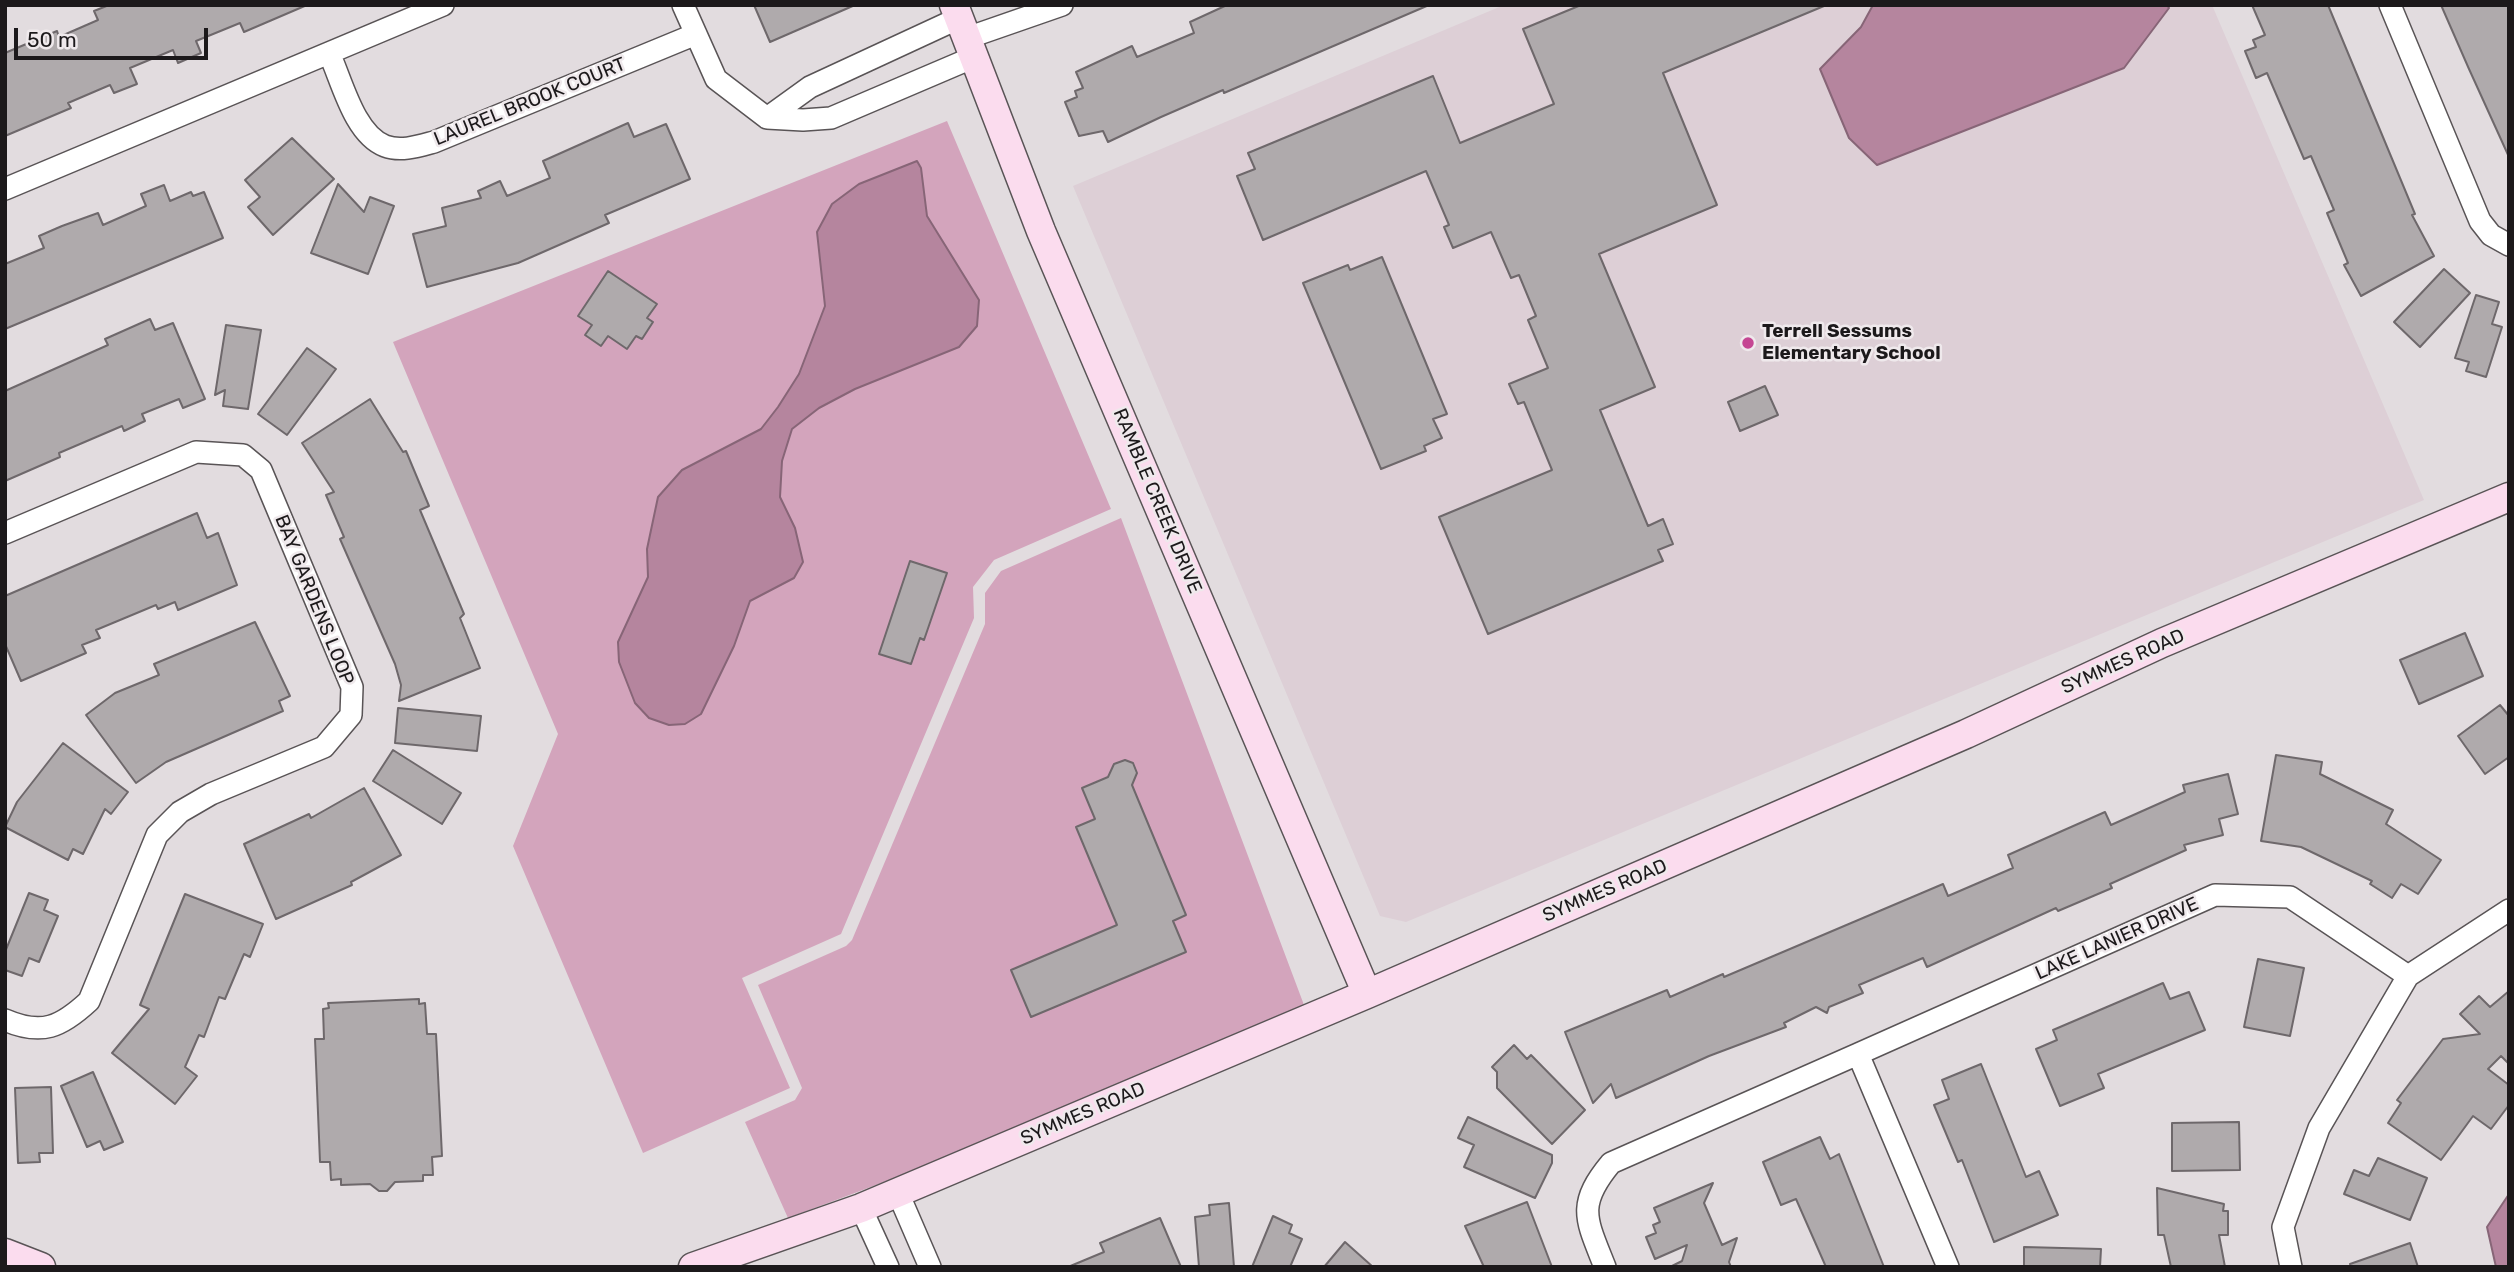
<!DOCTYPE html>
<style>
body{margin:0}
#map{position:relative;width:2514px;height:1272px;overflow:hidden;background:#e2dcdf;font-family:Rubik,sans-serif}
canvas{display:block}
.frame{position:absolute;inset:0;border:7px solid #1c191b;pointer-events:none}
.scale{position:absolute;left:14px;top:28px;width:194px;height:32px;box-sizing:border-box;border:4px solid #1c191b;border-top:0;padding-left:9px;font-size:21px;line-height:24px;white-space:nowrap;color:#1c191b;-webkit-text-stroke:5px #efe9ec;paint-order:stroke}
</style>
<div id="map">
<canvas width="2514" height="1272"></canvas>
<div class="frame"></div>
<div class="scale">50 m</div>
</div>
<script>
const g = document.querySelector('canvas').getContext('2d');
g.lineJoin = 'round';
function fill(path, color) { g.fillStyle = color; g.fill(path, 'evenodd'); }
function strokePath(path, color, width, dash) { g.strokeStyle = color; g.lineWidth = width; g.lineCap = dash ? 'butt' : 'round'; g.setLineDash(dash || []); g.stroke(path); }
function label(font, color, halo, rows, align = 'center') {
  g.font = font + ' Rubik,sans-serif'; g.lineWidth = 5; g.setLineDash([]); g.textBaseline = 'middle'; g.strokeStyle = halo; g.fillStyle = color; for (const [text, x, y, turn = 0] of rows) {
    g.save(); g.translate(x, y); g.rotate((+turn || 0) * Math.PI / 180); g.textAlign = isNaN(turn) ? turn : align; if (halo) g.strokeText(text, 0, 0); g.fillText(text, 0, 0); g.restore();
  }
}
fill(new Path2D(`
 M1504 5H2212L2424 500 1406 922 1380 916 1073 186Z`), '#ddcfd6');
fill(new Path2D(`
 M947 121 1111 509 994 560 973 587 974 618 841 934 742 978 790 1088 643 1153 513 846 558 734 393 342Z
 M1121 518 1304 1005 892 1179 788 1218 745 1122 795 1100 802 1088 758 985 846 946 852 940 985 624V593L1001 571Z`), '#d3a4bc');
const water = new Path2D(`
 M1873 5H2167L2169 8 2124 68 1877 165 1849 138 1820 69 1861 27Z
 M917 161 921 168 927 216 979 300 977 326 959 347 855 389 819 408 792 429 782 461 780 497 795 528 803 562 794 578 750 601 734 646 701 714 685 724 669 725 649 718 635 703 619 662 618 642 648 577 647 549 658 497 682 470 761 429 778 407 799 374 825 306 817 232 832 204 859 184Z
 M2509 1194V1267H2496L2487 1227Z`);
fill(water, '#b5859e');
strokePath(water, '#876577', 2);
const building = new Path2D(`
 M109 5H307L244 32 240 23 196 41 201 53 178 63 173 50 130 68 137 84 114 93 110 85 68 103 71 108 5 136V53L57 31 59 37 98 20 94 11Z
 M754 5H855L770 42Z
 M1227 5H1429L1224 93 1223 90 1161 117 1108 142 1103 131 1079 136 1065 102 1077 97 1075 91 1083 88 1076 72 1132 46 1137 57 1194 33 1190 22Z
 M1581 5 1824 6 1663 73 1717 205 1599 254 1655 387 1600 410 1648 526 1663 519 1673 544 1658 550 1663 561 1488 634 1439 517 1552 470 1524 402 1518 404 1509 384 1548 368 1528 320 1536 316 1519 275 1511 278 1491 232 1453 248 1444 227 1449 225 1426 171 1263 240 1237 176 1255 169 1248 153 1433 76 1460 143 1554 104 1523 29Z
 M2252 5H2328L2415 214 2412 215 2434 256 2361 296 2344 265 2348 263 2327 213 2334 210 2311 156 2304 159 2267 73 2256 78 2245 51 2256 47 2253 40 2265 35Z
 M2441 5H2509V157L2469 69Z
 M628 123 634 137 666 124 690 179 605 215 609 223 518 263 427 287 413 234 446 226 442 208 481 198 478 191 500 181 507 196 550 178 543 161Z
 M292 138 334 179 273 235 248 207 260 197 245 180Z
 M338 184 364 212 370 197 394 206 368 274 311 253Z
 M164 185 170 201 191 192 193 196 204 192 223 238 5 329V264L44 248 39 236 62 226 98 213 103 225 146 206 141 194Z
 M1382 257 1447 414 1433 419 1442 438 1424 446 1426 451 1381 469 1303 283 1348 265 1350 270Z
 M2444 269 2470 293 2420 347 2394 322Z
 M608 271 657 304 647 318 653 322 642 339 636 336 627 349 608 336 601 346 585 335 592 325 578 316Z
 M2476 295 2499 302 2492 324 2502 327 2486 377 2466 371 2469 362 2455 358Z
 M150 319 155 330 173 323 205 399 183 408 179 399 142 414 145 421 124 431 122 426 59 453 60 457 5 481V391L108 345 105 339Z
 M226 325 261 330 248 409 223 406 225 390 215 395Z
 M307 348 336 369 287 435 258 414Z
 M1765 386 1778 415 1740 431 1728 402Z
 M370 399 403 452 406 451 429 506 420 510 464 614 460 618 480 668 399 701 401 685 395 664 340 539 344 537 326 495 334 492 302 443Z
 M197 513 207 538 218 533 237 585 178 610 175 602 158 609 156 605 96 630 100 638 82 645 86 653 21 681 5 644V596Z
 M910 561 947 573 924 640 920 638 911 664 879 654Z
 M255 622 290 696 279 701 283 711 166 762 136 783 86 715 115 693 159 675 154 664Z
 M2465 633 2483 676 2419 704 2400 660Z
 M2500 705 2509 716V757L2485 774 2458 736Z
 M398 708 481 716 477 751 395 743Z
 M63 743 128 792 111 814 105 809 83 854 73 849 68 860 5 827 17 802Z
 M393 750 461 793 442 824 373 781Z
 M2276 755 2322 762 2320 774 2393 810 2386 824 2441 860 2418 894 2401 884 2392 898 2370 884 2372 881 2301 847 2261 841Z
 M1125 760 1133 763 1137 773 1132 785 1186 915 1173 921 1186 952 1031 1017 1011 970 1117 925 1076 827 1095 819 1082 788 1108 777 1114 764Z
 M2228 774 2238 814 2219 819 2223 835 2184 845 2186 850 2110 884 2112 888 2058 911 2056 908 1927 967 1923 958 1859 985 1863 993 1829 1007 1827 1013 1816 1007 1784 1023 1786 1027 1709 1056 1616 1098 1611 1084 1593 1103 1565 1032 1667 990 1670 997 1723 974 1724 977 1943 884 1948 896 2013 868 2008 855 2062 831 2105 812 2111 825 2185 792 2183 785Z
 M364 788 401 855 351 882 352 885 276 919 244 844 309 814 311 818Z
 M29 893 48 900 44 910 58 916 39 962 29 958 22 976 5 970V952Z
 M185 894 263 924 250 957 244 954 225 999 219 997 204 1037 199 1035 185 1067 197 1076 175 1104 112 1053 149 1009 140 1005Z
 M2258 959 2304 968 2290 1036 2244 1027Z
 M2163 983 2170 999 2189 992 2205 1030 2098 1074 2104 1088 2060 1106 2036 1049 2057 1040 2053 1030Z
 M2509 991V1064L2501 1056 2488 1069 2509 1085V1105L2491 1129 2473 1116 2441 1160 2388 1123 2401 1103 2397 1100 2443 1039 2480 1034 2460 1014 2479 996 2490 1007Z
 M419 999V1004L425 1003 427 1034H436L442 1156 432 1157 433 1175H423V1181L395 1182 387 1191H379L370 1184 341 1185V1179L331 1180 330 1162H320L315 1039H324L323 1009 329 1008 328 1003Z
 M1514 1045 1527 1059 1531 1055 1585 1110 1552 1144 1497 1088V1072L1492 1067Z
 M1981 1064 2026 1177 2039 1171 2058 1215 1994 1242 1962 1160 1958 1162 1934 1105 1949 1099 1942 1080Z
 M93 1072 123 1142 104 1150 100 1141 87 1147 61 1086Z
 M51 1087 53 1153H39L40 1162 18 1163 15 1088Z
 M1468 1117 1552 1155V1163L1535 1198 1464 1167 1474 1145 1458 1138Z
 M2239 1122 2240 1170 2172 1171V1123Z
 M1820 1137 1830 1159 1839 1154 1884 1267H1826L1796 1199 1781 1205 1763 1162Z
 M2378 1158 2427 1178 2410 1220 2344 1194 2354 1170 2369 1176Z
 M1713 1183 1704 1203 1722 1245 1737 1238 1729 1262 1731 1267H1670L1682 1261 1687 1245 1655 1259 1646 1237 1656 1233 1653 1225 1660 1222 1654 1208Z
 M2157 1188 2224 1204 2223 1211H2228V1235H2219L2225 1267H2171L2164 1235H2158Z
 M1527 1202 1552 1267H1484L1465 1226Z
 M1229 1203 1234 1267H1199L1195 1217 1210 1215 1209 1205Z
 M1273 1216 1292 1225 1289 1233 1302 1239 1290 1267H1252Z
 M1160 1218 1181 1267H1068L1104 1252 1100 1243Z
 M1345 1242 1373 1267H1324Z
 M2410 1243 2418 1267H2351L2350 1264Z
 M2024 1247 2101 1249 2100 1267H2024Z`);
fill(building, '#afaaac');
strokePath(building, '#6e686b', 2);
const street = new Path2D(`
 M683 5 716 79 767 118 803 120 831 118 974 57
 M2390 5 2480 221 2491 235 2509 245
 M967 38 1062 5
 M329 53C342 81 354 134 385 146 401 152 419 146 434 142L696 34
 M767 118 810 87 959 18
 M5 189 443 5
 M5 533 196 452 243 455 261 470 352 687 351 715 324 747 211 794 180 812 157 835 89 1001C61 1027 42 1036 5 1020
 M1858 1054 2215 895 2290 897 2408 976
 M898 1193 930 1267
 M861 1208 888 1267
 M1605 1267C1586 1219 1576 1205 1611 1163L1858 1054 1948 1267
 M2291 1267 2283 1227 2319 1128 2408 976 2509 910`);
const secondary = new Path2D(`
 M954 5 1041 231 1367 994
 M5 1253 41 1267
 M693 1267 861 1208 1367 994 1966 734 2162 643 2509 497`);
strokePath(street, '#595456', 24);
strokePath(secondary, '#595456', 31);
strokePath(street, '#fff', 21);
strokePath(secondary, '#fbdcee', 28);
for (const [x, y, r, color] of [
 [1748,343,7,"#c54693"]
]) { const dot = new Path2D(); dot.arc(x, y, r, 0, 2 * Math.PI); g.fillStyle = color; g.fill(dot); strokePath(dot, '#efe9ec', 2.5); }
label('19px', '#1c191b', '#efe9ec', [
 ["LAUREL BROOK COURT",530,102,-22],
 ["RAMBLE CREEK DRIVE",1157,501,67],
 ["BAY GARDENS LOOP",314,600,68],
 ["SYMMES ROAD",2123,662,-24],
 ["SYMMES ROAD",1605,891,-23],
 ["LAKE LANIER DRIVE",2117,939,-24],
 ["SYMMES ROAD",1083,1114,-23]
]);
label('bold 19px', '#1c191b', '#efe9ec', [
 ["Terrell Sessums",1762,332],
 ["Elementary School",1762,354]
], 'left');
</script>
